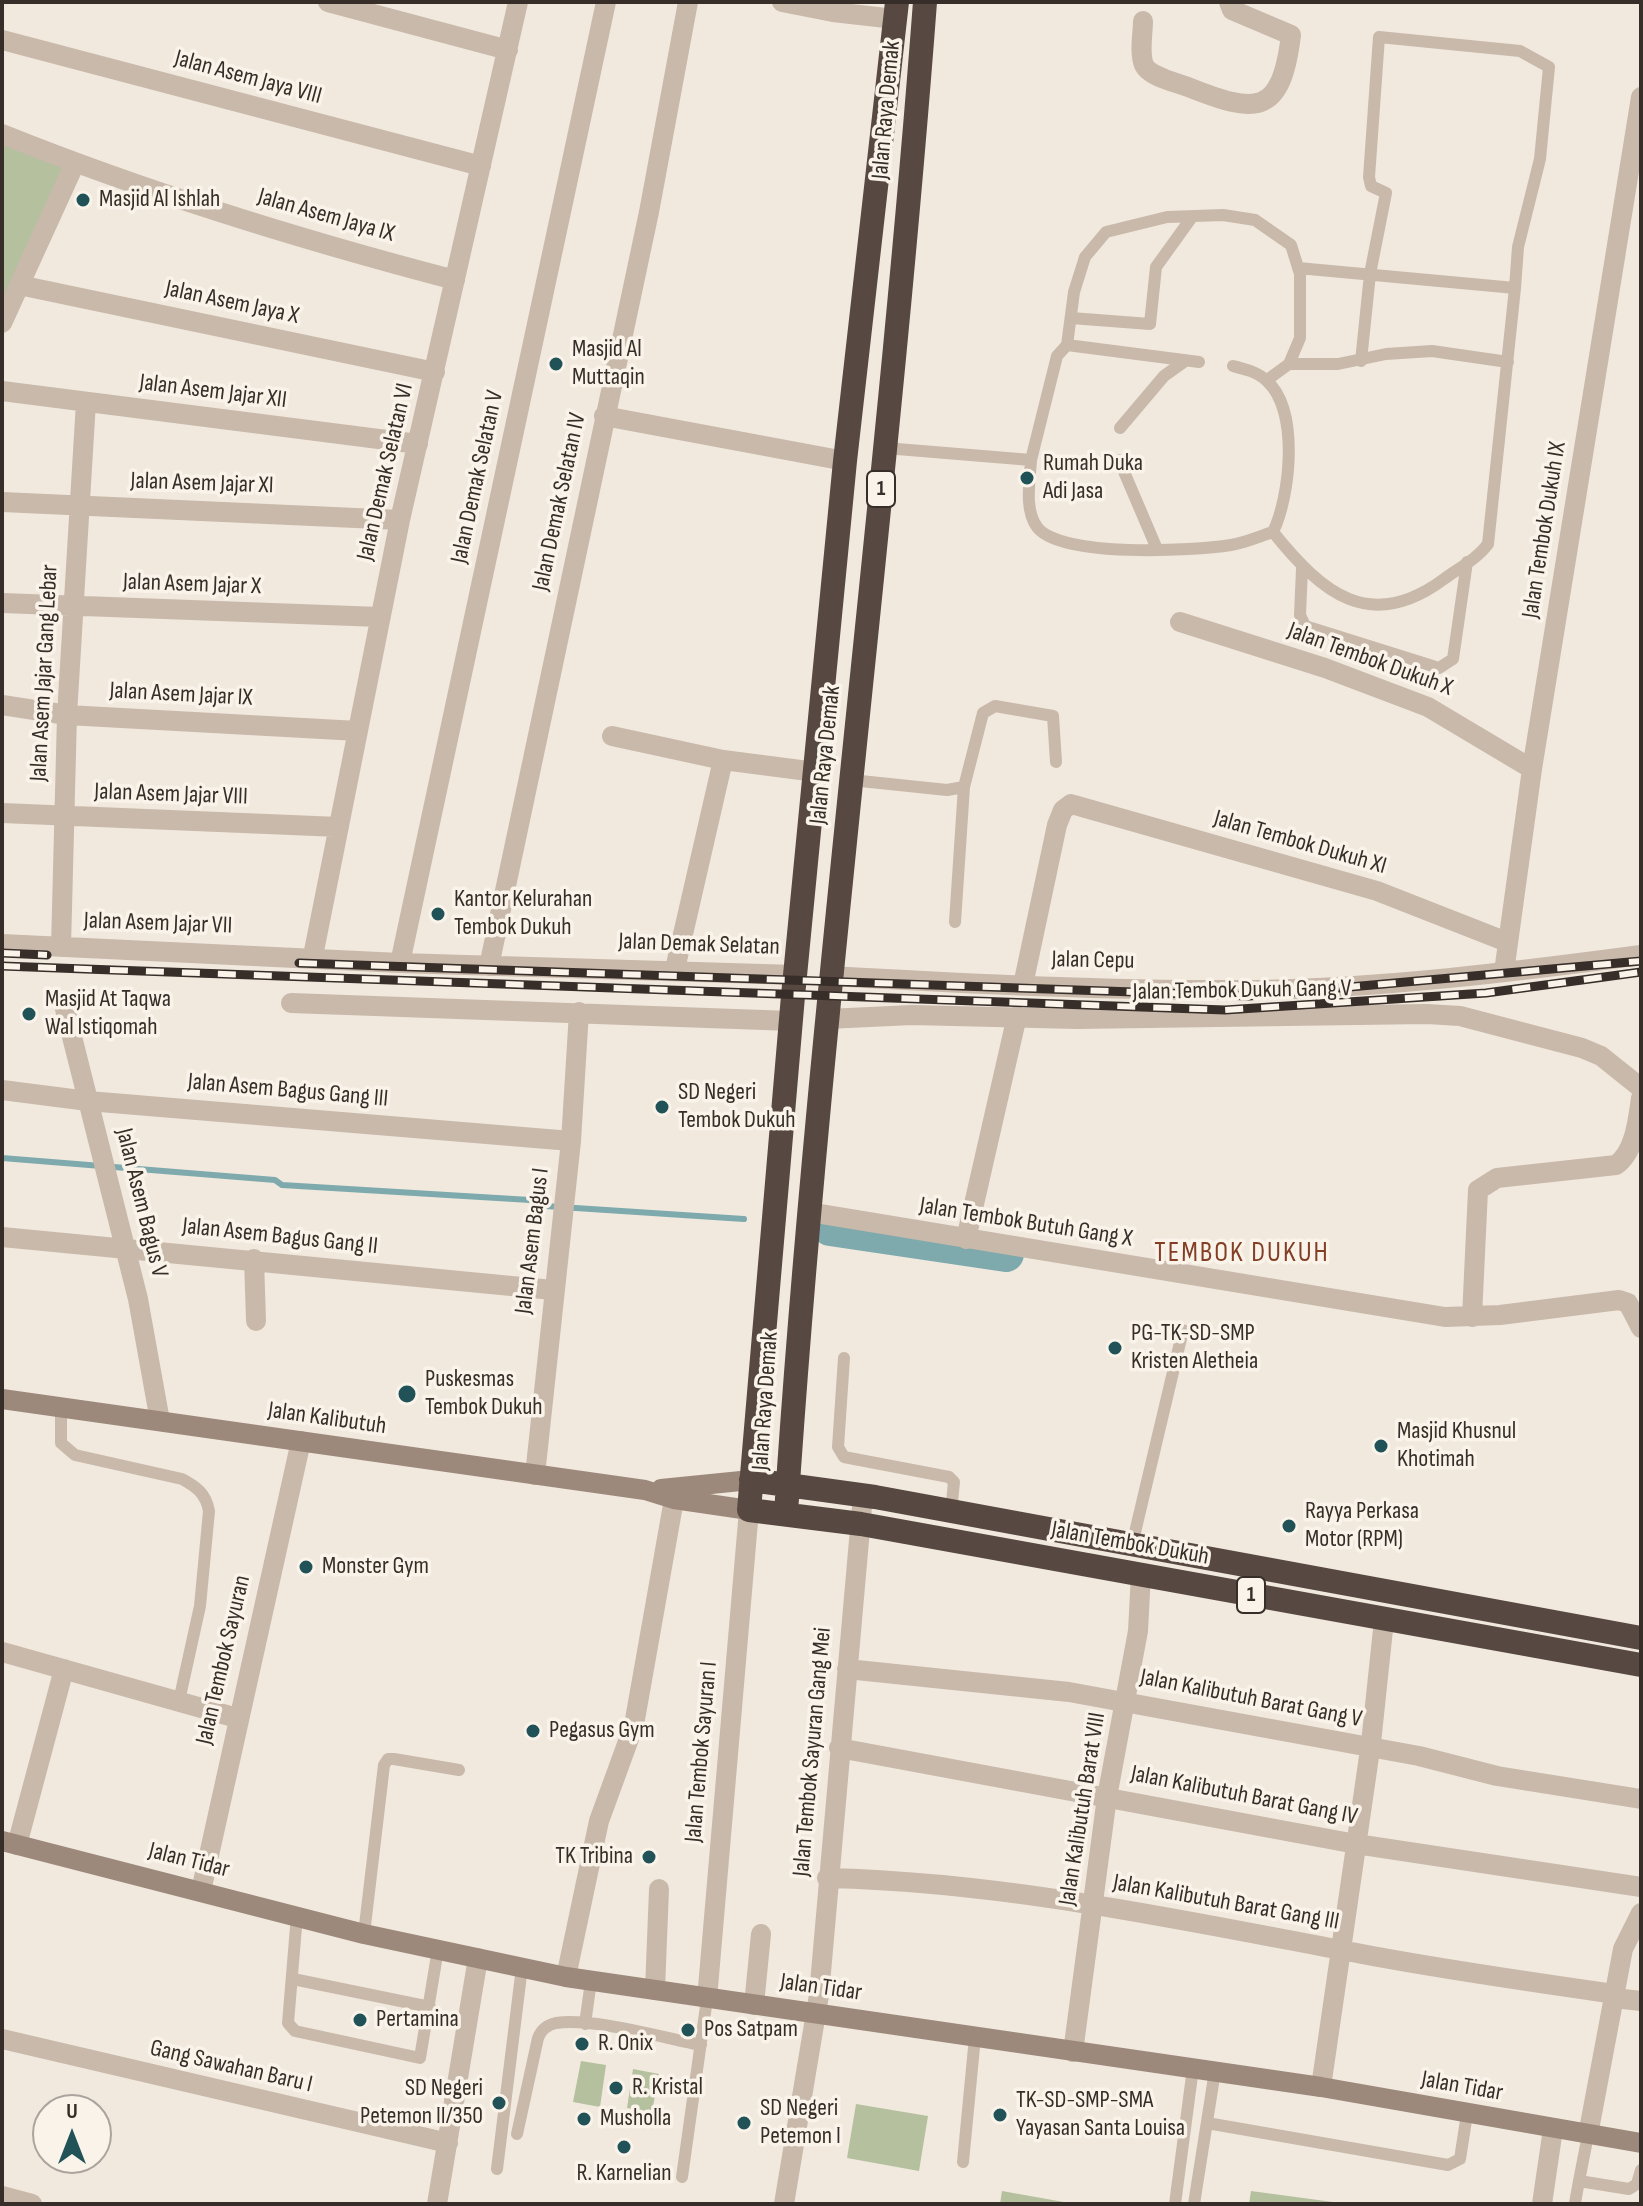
<!DOCTYPE html>
<style>
body{margin:0}
#map{position:relative;width:1643px;height:2206px;overflow:hidden;background:#f1e9de;font-family:"Sofia Sans Condensed",sans-serif}
canvas{display:block}
.frame{position:absolute;inset:0;border:4px solid #372e29;pointer-events:none}
.north{position:absolute;left:32px;top:2094px;width:80px;height:80px;box-sizing:border-box;background:#f9f3ea;border:2px solid #aba49d;border-radius:50%;rotate:0deg;font-size:22px;font-weight:700;line-height:32px;text-align:center;color:#372e29}
.north::after{content:'';display:block;margin:auto;width:28px;height:36px;background:#205257;clip-path:polygon(50% 0,100% 100%,50% 72%,0 100%)}
</style>
<div id="map">
<canvas width="1643" height="2206"></canvas>
<div class="frame"></div>
<div class="north">U</div>
</div>
<script>
const g = document.querySelector('canvas').getContext('2d');
g.lineJoin = 'round';
function fill(path, color) { g.fillStyle = color; g.fill(path, 'evenodd'); }
function strokePath(path, color, width, dash) { g.strokeStyle = color; g.lineWidth = width; g.lineCap = dash ? 'butt' : 'round'; g.setLineDash(dash || []); g.stroke(path); }
function label(font, color, halo, rows, align = 'center') {
  g.font = font + ' "Sofia Sans Condensed",sans-serif'; g.lineWidth = 7; g.setLineDash([]); g.textBaseline = 'middle'; g.strokeStyle = halo; g.fillStyle = color; for (const [text, x, y, turn = 0] of rows) {
    g.save(); g.translate(x, y); g.rotate((+turn || 0) * Math.PI / 180); g.textAlign = isNaN(turn) ? turn : align; if (halo) g.strokeText(text, 0, 0); g.fillText(text, 0, 0); g.restore();
  }
}
fill(new Path2D(`
 M2 136 72 165 2 315Z
 M581 2061 606 2065 600 2107 573 2102Z
 M633 2069 659 2074 652 2112 627 2108Z
 M856 2104 928 2116 919 2171 847 2158Z
 M1002 2191 1075 2204H1000Z
 M1251 2191 1348 2204H1249Z`), '#b4c09e');
strokePath(new Path2D(`
 M2 1158 275 1180 282 1185 530 1200 545 1206 744 1219`), '#7eaaae', 6);
strokePath(new Path2D(`
 M830 1228 1006 1254`), '#7eaaae', 36);
strokePath(new Path2D(`
 M1071 318 1150 324 1156 267 1192 217
 M1067 345 1074 292 1085 257 1106 232 1167 217 1223 215 1255 220 1291 245 1300 274V338L1289 364 1267 380
 M1361 361 1370 274 1386 193 1371 186 1369 177 1379 37 1520 51 1549 67 1540 159 1518 247 1515 288
 M1289 364H1338L1386 354 1432 351 1508 362
 M1120 428 1164 376 1185 361
 M885 448 1031 460 1057 356 1067 345 1199 362
 M1031 460C1030 481 1024 509 1037 527 1060 558 1194 551 1231 545 1245 543 1260 536 1273 532 1290 497 1300 411 1267 381 1258 372 1245 369 1233 366
 M1119 460 1157 549
 M1273 532C1322 593 1370 634 1444 579 1459 568 1477 559 1488 544L1515 288 1298 268
 M1302 569 1300 615 1305 626 1439 668 1453 659 1467 562
 M851 780 947 790 964 787 983 713 995 706 1053 716 1056 762
 M955 922 964 787
 M844 1358 838 1447 844 1457 949 1477 954 1482 951 1512
 M61 1406V1443L75 1455 182 1479C197 1487 206 1494 209 1511L200 1606 179 1701
 M1132 1545 1183 1330
 M297 1915 288 2023 295 2031 420 2058 438 1949
 M364 1934 384 1765 388 1759H394L459 1770
 M293 1979 430 2007
 M585 2024 591 1981
 M1207 2123 1448 2165 1460 2159 1467 2114
 M517 2134 538 2038C541 2030 547 2025 556 2023 591 2017 664 2038 701 2045
 M1588 2135 1579 2181 1629 2189 1637 2184 1641 2170
 M963 2162 975 2037
 M497 2169 522 1967
 M682 2177 707 1999
 M1575 2203 1579 2181
 M1175 2204 1193 2068
 M1194 2204 1215 2071`), '#c9b9aa', 12);
strokePath(new Path2D(`
 M328 2 508 50
 M782 2 833 12 895 19
 M1143 21C1143 33 1139 53 1144 65 1150 77 1175 82 1188 87 1256 114 1281 117 1291 35L1232 10 1229 2
 M2 40 481 166
 M2 134C149 193 302 240 455 280
 M19 285 435 372
 M2 323 75 163
 M2 391 418 444
 M604 416 845 461
 M2 502 400 520
 M2 603 380 617
 M1180 622 1325 668 1428 707 1532 769
 M2 705 67 715 358 731
 M612 736 723 760 816 772
 M2 813 339 827
 M2 944 400 963 795 975
 M61 947 67 715 86 402
 M313 956 400 520 518 2
 M400 963 606 2
 M489 966 649 212 688 2
 M675 969 723 760
 M1504 972 1532 769 1641 97
 M830 976C971 984 1113 991 1255 990 1383 988 1513 972 1641 955
 M1023 985 1057 825 1063 810 1071 804 1377 891 1507 942
 M63 1001 138 1299 160 1421
 M291 1003 791 1021
 M827 1019 912 1015 1077 1019 1427 1014 1460 1016 1582 1048 1601 1056 1641 1088
 M2 1090 88 1101 571 1141
 M809 1212 1445 1317 1500 1315 1619 1300 1628 1303 1641 1328
 M2 1237 553 1290
 M966 1239 1017 1016
 M254 1259 256 1321
 M1472 1317 1478 1190 1497 1178 1616 1165C1635 1152 1638 1119 1641 1098
 M535 1475 571 1141 579 1012
 M2 1652 237 1718
 M847 1669 1069 1692 1419 1756 1497 1776 1641 1799
 M839 1748 1356 1844 1641 1887
 M17 1845 64 1669
 M827 1878C1007 1882 1186 1921 1362 1954 1446 1970 1531 1982 1615 1994
 M201 1891 301 1441
 M566 1977 599 1821 634 1725 676 1488
 M655 1990 659 1889
 M1614 1998 1641 2001
 M707 1999 749 1510
 M754 2005 761 1934
 M2 2039 448 2143
 M1073 2052 1107 1797 1138 1631 1141 1574
 M1321 2087 1371 1743 1384 1620
 M1588 2135 1623 1949 1641 1913
 M2 2196 32 2204
 M437 2204 478 1958
 M784 2204 819 1995 863 1495
 M1542 2204 1553 2129`), '#c9b9aa', 20);
strokePath(new Path2D(`
 M2 1399 645 1490 674 1499 749 1510
 M661 1489 751 1480
 M2 1841 364 1934 566 1977 1321 2087 1641 2143`), '#9d897b', 20);
strokePath(new Path2D(`
 M897 2 845 461 793 996 749 1510 861 1524 1641 1665
 M751 1480 875 1497 1641 1638
 M786 1513C819 1008 887 506 925 2`), '#574841', 24);
const rail = new Path2D(`
 M2 953 47 955
 M299 963 1249 996 1641 961
 M2 966 1225 1010 1486 993 1641 972`);
strokePath(rail, '#372e29', 9);
strokePath(rail, '#f9f3ea', 6, [18]);
for (const [x, y, r, color] of [
 [83,200,8,"#205257"],
 [556,364,8,"#205257"],
 [1027,478,8,"#205257"],
 [438,914,8,"#205257"],
 [29,1014,8,"#205257"],
 [662,1107,8,"#205257"],
 [1115,1348,8,"#205257"],
 [407,1394,10,"#205257"],
 [1381,1446,8,"#205257"],
 [1289,1526,8,"#205257"],
 [306,1567,8,"#205257"],
 [533,1731,8,"#205257"],
 [649,1857,8,"#205257"],
 [360,2020,8,"#205257"],
 [688,2030,8,"#205257"],
 [582,2044,8,"#205257"],
 [616,2088,8,"#205257"],
 [499,2103,8,"#205257"],
 [1000,2115,8,"#205257"],
 [584,2119,8,"#205257"],
 [744,2123,8,"#205257"],
 [624,2147,8,"#205257"]
]) { const dot = new Path2D(); dot.arc(x, y, r, 0, 2 * Math.PI); g.fillStyle = color; g.fill(dot); strokePath(dot, '#f9f3ea', 3); }
for (const [x, y, w] of [
 [881,489,28],
 [1251,1595,28]
]) { const box = new Path2D(); box.roundRect(x - w / 2, y - 18, w, 36, 6); g.fillStyle = '#f9f3ea'; g.fill(box); strokePath(box, '#372e29', 2); }
label('bold 22px', '#372e29', null, [
 ["1",881,489],
 ["1",1251,1595]
]);
label('24px', '#372e29', '#f9f3ea', [
 ["Jalan Asem Jaya VIII",248,78,15],
 ["Jalan Raya Demak",887,110,-85],
 ["Jalan Asem Jaya IX",326,216,16],
 ["Jalan Asem Jaya X",232,303,12],
 ["Jalan Asem Jajar XII",213,392,7],
 ["Jalan Demak Selatan VI",386,472,-77],
 ["Jalan Demak Selatan V",478,477,-78],
 ["Jalan Asem Jajar XI",202,484,2],
 ["Jalan Demak Selatan IV",560,502,-78],
 ["Jalan Tembok Dukuh IX",1545,530,-81],
 ["Jalan Asem Jajar X",192,585,2],
 ["Jalan Tembok Dukuh X",1370,660,20],
 ["Jalan Asem Jajar Gang Lebar",45,673,-87],
 ["Jalan Asem Jajar IX",181,695,3],
 ["Jalan Raya Demak",826,755,-84],
 ["Jalan Asem Jajar VIII",171,795,2],
 ["Jalan Tembok Dukuh XI",1300,843,16],
 ["Jalan Asem Jajar VII",158,924,2],
 ["Jalan Demak Selatan",699,945,2],
 ["Jalan Cepu",1093,961,1],
 ["Jalan Tembok Dukuh Gang V",1242,991,-1],
 ["Jalan Asem Bagus Gang III",288,1091,5],
 ["Jalan Asem Bagus V",141,1203,76],
 ["Jalan Tembok Butuh Gang X",1026,1223,9],
 ["Jalan Asem Bagus Gang II",280,1237,6],
 ["Jalan Asem Bagus I",533,1241,-83],
 ["Jalan Raya Demak",766,1401,-86],
 ["Jalan Kalibutuh",327,1419,8],
 ["Jalan Tembok Dukuh",1130,1544,10],
 ["Jalan Tembok Sayuran",224,1660,-77],
 ["Jalan Kalibutuh Barat Gang V",1251,1699,11],
 ["Jalan Tembok Sayuran I",702,1752,-85],
 ["Jalan Tembok Sayuran Gang Mei",813,1752,-85],
 ["Jalan Kalibutuh Barat Gang IV",1244,1796,11],
 ["Jalan Kalibutuh Barat VIII",1083,1809,-81],
 ["Jalan Tidar",189,1861,14],
 ["Jalan Kalibutuh Barat Gang III",1226,1903,10],
 ["Jalan Tidar",821,1988,8],
 ["Gang Sawahan Baru I",231,2067,13],
 ["Jalan Tidar",1462,2087,10]
]);
label('24px', '#372e29', '#f9f3ea', [
 ["Masjid Al Ishlah",99,200],
 ["Masjid Al",572,350],
 ["Muttaqin",572,378],
 ["Rumah Duka",1043,464],
 ["Adi Jasa",1043,492],
 ["Kantor Kelurahan",454,900],
 ["Tembok Dukuh",454,928],
 ["Masjid At Taqwa",45,1000],
 ["Wal Istiqomah",45,1028],
 ["SD Negeri",678,1093],
 ["Tembok Dukuh",678,1121],
 ["PG-TK-SD-SMP",1131,1334],
 ["Kristen Aletheia",1131,1362],
 ["Puskesmas",425,1380],
 ["Tembok Dukuh",425,1408],
 ["Masjid Khusnul",1397,1432],
 ["Khotimah",1397,1460],
 ["Rayya Perkasa",1305,1512],
 ["Motor (RPM)",1305,1540],
 ["Monster Gym",322,1567],
 ["Pegasus Gym",549,1731],
 ["TK Tribina",633,1857,"right"],
 ["Pertamina",376,2020],
 ["Pos Satpam",704,2030],
 ["R. Onix",598,2044],
 ["R. Kristal",632,2088],
 ["SD Negeri",483,2089,"right"],
 ["Petemon II/350",483,2117,"right"],
 ["TK-SD-SMP-SMA",1016,2101],
 ["Yayasan Santa Louisa",1016,2129],
 ["SD Negeri",760,2109],
 ["Petemon I",760,2137],
 ["Musholla",600,2119],
 ["R. Karnelian",624,2174,"center"]
], 'left');
g.letterSpacing = '2px';
label('28px', '#833f25', '#f9f3ea', [
 ["TEMBOK DUKUH",1242,1254]
]);
g.letterSpacing = '0px';
</script>
